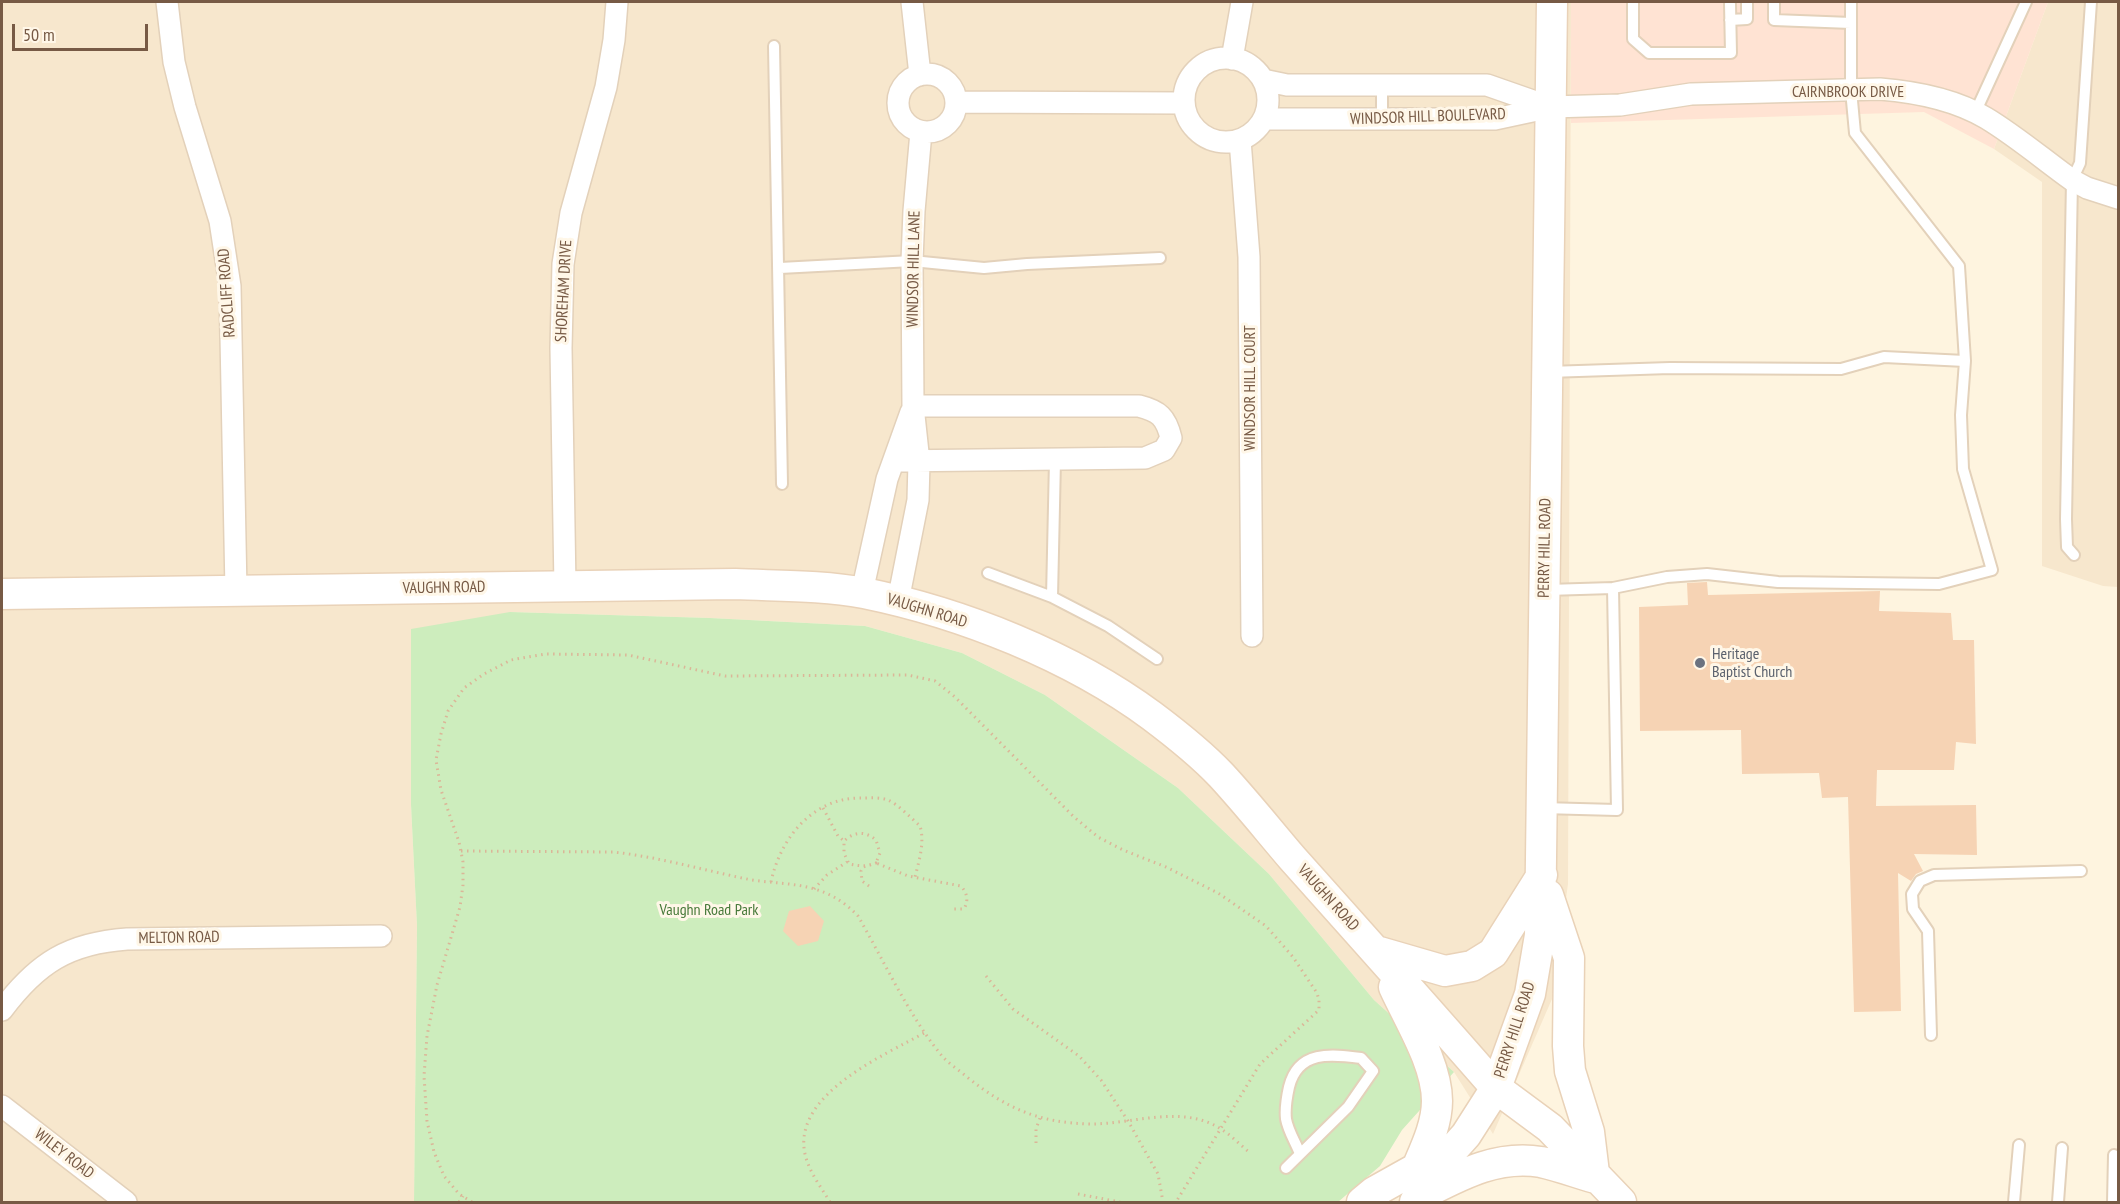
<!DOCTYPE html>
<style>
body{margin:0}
#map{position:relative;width:2120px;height:1204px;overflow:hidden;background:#fef4df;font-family:"PT Sans Narrow",sans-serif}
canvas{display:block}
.frame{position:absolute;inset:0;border:3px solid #775a45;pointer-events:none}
.scale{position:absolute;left:12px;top:24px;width:136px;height:27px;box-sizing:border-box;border:3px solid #775a45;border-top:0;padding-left:8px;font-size:18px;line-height:21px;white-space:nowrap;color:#775a45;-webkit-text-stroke:4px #fff7e8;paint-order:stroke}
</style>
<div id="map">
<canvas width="2120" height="1204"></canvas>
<div class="frame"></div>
<div class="scale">50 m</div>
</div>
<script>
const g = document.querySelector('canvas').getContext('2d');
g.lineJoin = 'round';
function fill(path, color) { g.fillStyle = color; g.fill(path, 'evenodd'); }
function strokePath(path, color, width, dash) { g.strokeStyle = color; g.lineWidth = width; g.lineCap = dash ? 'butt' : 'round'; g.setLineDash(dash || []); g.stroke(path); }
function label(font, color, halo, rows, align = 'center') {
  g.font = font + ' "PT Sans Narrow",sans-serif'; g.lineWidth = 6; g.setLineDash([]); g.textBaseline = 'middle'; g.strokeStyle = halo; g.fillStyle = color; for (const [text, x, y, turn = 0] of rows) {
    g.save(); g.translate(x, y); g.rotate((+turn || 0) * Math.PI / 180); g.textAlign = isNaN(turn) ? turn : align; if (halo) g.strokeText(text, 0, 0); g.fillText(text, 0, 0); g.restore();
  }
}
fill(new Path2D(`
 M2 2H1571L1568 884 1552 999 1493 1134 1454 1072 1374 1000 1269 874 1178 788 1045 695 962 653 865 626 710 618 510 612 411 805 417 926 414 1202H2Z
 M2048 2H2118V587L2103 586 2042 566V182L1994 149Z`), '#f7e7cd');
fill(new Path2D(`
 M1571 2H2048L1994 149 1924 112 1571 123Z`), '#ffe3d3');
fill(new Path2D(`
 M510 612 710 618 865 626 962 653 1045 695 1178 788 1269 874 1374 1000 1454 1072 1402 1130 1380 1166 1338 1202H414L417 926 411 805V629Z`), '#cdedbd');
fill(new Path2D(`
 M1707 582 1708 595 1880 591 1879 611 1951 613 1953 640H1974L1976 744 1956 742 1954 770H1877L1876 806 1976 805 1977 855 1914 854 1923 871 1916 874 1911 881 1898 873 1901 1011 1854 1012 1848 797 1822 798 1819 773 1742 774 1741 730 1640 731 1639 607 1688 605 1687 583Z
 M810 906 824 921 818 941 798 946 783 931 789 911Z`), '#f6d3b4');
const lane = new Path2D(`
 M1633 2V39L1649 53H1731L1730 4
 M1774 2V20L1851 23
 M1730 20 1747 19V2
 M774 46 782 484
 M1975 113 2026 2
 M1382 120V84
 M780 268 912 261 984 268 1027 264 1160 258
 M1548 372 1670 368 1841 369 1884 357 1965 361 1959 266 1855 133 1851 90V2
 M2074 555 2067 547 2066 519 2072 180 2080 163 2091 2
 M988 573 1052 597 1108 626 1157 659
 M1547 590 1613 588 1667 577 1707 574 1778 582 1939 584 1992 570 1963 469 1961 415 1965 361
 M1052 597 1055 460
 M1542 808 1617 810 1613 588
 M1931 1035 1928 931 1913 909 1912 894 1920 881 1934 875 2081 871
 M1286 1168 1348 1107 1373 1071 1361 1058C1331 1054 1298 1050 1289 1087 1287 1096 1285 1110 1286 1119 1288 1131 1296 1143 1300 1154
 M2014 1202 2019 1145
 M2058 1202 2062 1148
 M2113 1202 2114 1155`);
const street = new Path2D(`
 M167 2 174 62 185 107 220 221 230 286 236 591
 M912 2 920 75
 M1184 100a42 42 0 1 1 84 0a42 42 0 1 1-84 0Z
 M1232 59 1242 2
 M898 103a29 29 0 1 1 58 0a29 29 0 1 1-58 0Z
 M1263 80 1287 85H1487L1550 107
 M956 102 1183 103
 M1264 119H1495L1551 107 1620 105 1691 94 1880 89C1917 92 1954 99 1986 118 2016 136 2044 160 2072 180L2087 188 2118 198
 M1240 140 1249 257 1252 636
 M894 461 1145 458 1164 450 1171 438C1166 417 1159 411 1139 406H913
 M565 587 561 348 563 264 571 213 606 87 614 40 617 2
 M862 592 887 479 911 412
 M898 601 918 500 919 462 913 406 912 261 914 211 921 132
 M2 1010C37 963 69 943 127 939L381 936
 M2 1106 126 1202`);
const secondary = new Path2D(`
 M2 594 735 584C777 586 822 585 864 593 962 613 1071 656 1152 716 1176 734 1201 754 1221 775 1246 802 1269 831 1293 859 1361 935 1429 1011 1496 1088L1550 1128 1621 1202
 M1548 895 1569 958 1568 1046 1570 1071 1589 1132 1594 1173
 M1376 951 1445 971 1472 966 1493 953 1542 875
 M1394 987C1409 1020 1437 1064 1437 1101 1437 1124 1426 1147 1417 1168
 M1427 1192C1464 1173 1499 1155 1541 1162 1560 1166 1580 1174 1599 1179
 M1362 1202 1374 1192 1417 1168 1437 1165
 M1415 1202 1427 1192 1440 1164 1466 1135 1496 1088 1530 994 1540 935 1552 2`);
strokePath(lane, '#e3d1ba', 14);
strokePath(street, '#e3d1ba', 24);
strokePath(secondary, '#e9d2b8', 33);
strokePath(new Path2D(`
 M823 808 838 836 844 841
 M461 851 613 852C660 857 706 871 752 880 772 883 792 883 811 888 830 893 845 902 858 916 884 961 909 1016 942 1056 949 1064 959 1070 967 1077 1007 1109 1040 1123 1091 1124 1134 1124 1182 1104 1221 1129 1231 1135 1240 1145 1249 1152
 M771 882C780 839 812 798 860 798 869 798 880 797 888 800 899 805 911 818 920 826 925 842 919 861 915 877
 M869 886 862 881 861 871 863 867 876 863C866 867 860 866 849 864L844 853V841C855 831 865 831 876 840L880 853 876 863 908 876 961 886C967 893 969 900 964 909H954
 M814 889 827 875 847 862
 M986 976 1013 1009 1079 1056 1101 1080 1128 1121 1158 1174 1163 1202
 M1036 1143V1129L1040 1118
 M1078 1194 1120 1202
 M459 1202 463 1196
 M472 1202 459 1194 444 1176 434 1152 427 1121 424 1076 427 1036 437 985 460 907 463 885V862L459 842 441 790 436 760 441 734 448 711 464 688 484 674 511 660 545 654 628 655 725 676 908 675 935 681 955 697 1074 817 1098 837 1123 850 1166 867 1218 893 1266 926 1293 957 1317 993 1319 1000V1010L1260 1064 1176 1202
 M830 1202C821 1187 809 1172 805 1154 792 1094 885 1055 926 1032`), '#dbb698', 3, [1.5, 4.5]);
strokePath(lane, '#fff', 10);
strokePath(street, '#fff', 21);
strokePath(secondary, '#fff', 30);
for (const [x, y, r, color] of [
 [1700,663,6,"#6b7280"]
]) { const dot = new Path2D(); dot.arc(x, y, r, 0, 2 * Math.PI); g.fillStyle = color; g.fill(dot); strokePath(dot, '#fff7e8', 2); }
label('16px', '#775a45', '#fff7e8', [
 ["CAIRNBROOK DRIVE",1848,92],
 ["WINDSOR HILL BOULEVARD",1428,117,-2],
 ["WINDSOR HILL LANE",914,269,-89],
 ["SHOREHAM DRIVE",564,291,-87],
 ["RADCLIFF ROAD",227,293,-94],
 ["WINDSOR HILL COURT",1250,388,-90],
 ["PERRY HILL ROAD",1545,548,-89],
 ["VAUGHN ROAD",444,588,-1],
 ["VAUGHN ROAD",927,611,17],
 ["VAUGHN ROAD",1328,898,48],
 ["MELTON ROAD",179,938,-1],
 ["PERRY HILL ROAD",1515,1030,-72],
 ["WILEY ROAD",64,1154,38]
]);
label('16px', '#5b616d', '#fff7e8', [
 ["Heritage",1712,654],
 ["Baptist Church",1712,672]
], 'left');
label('16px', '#477939', '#fff7e8', [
 ["Vaughn Road Park",709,910]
]);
</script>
